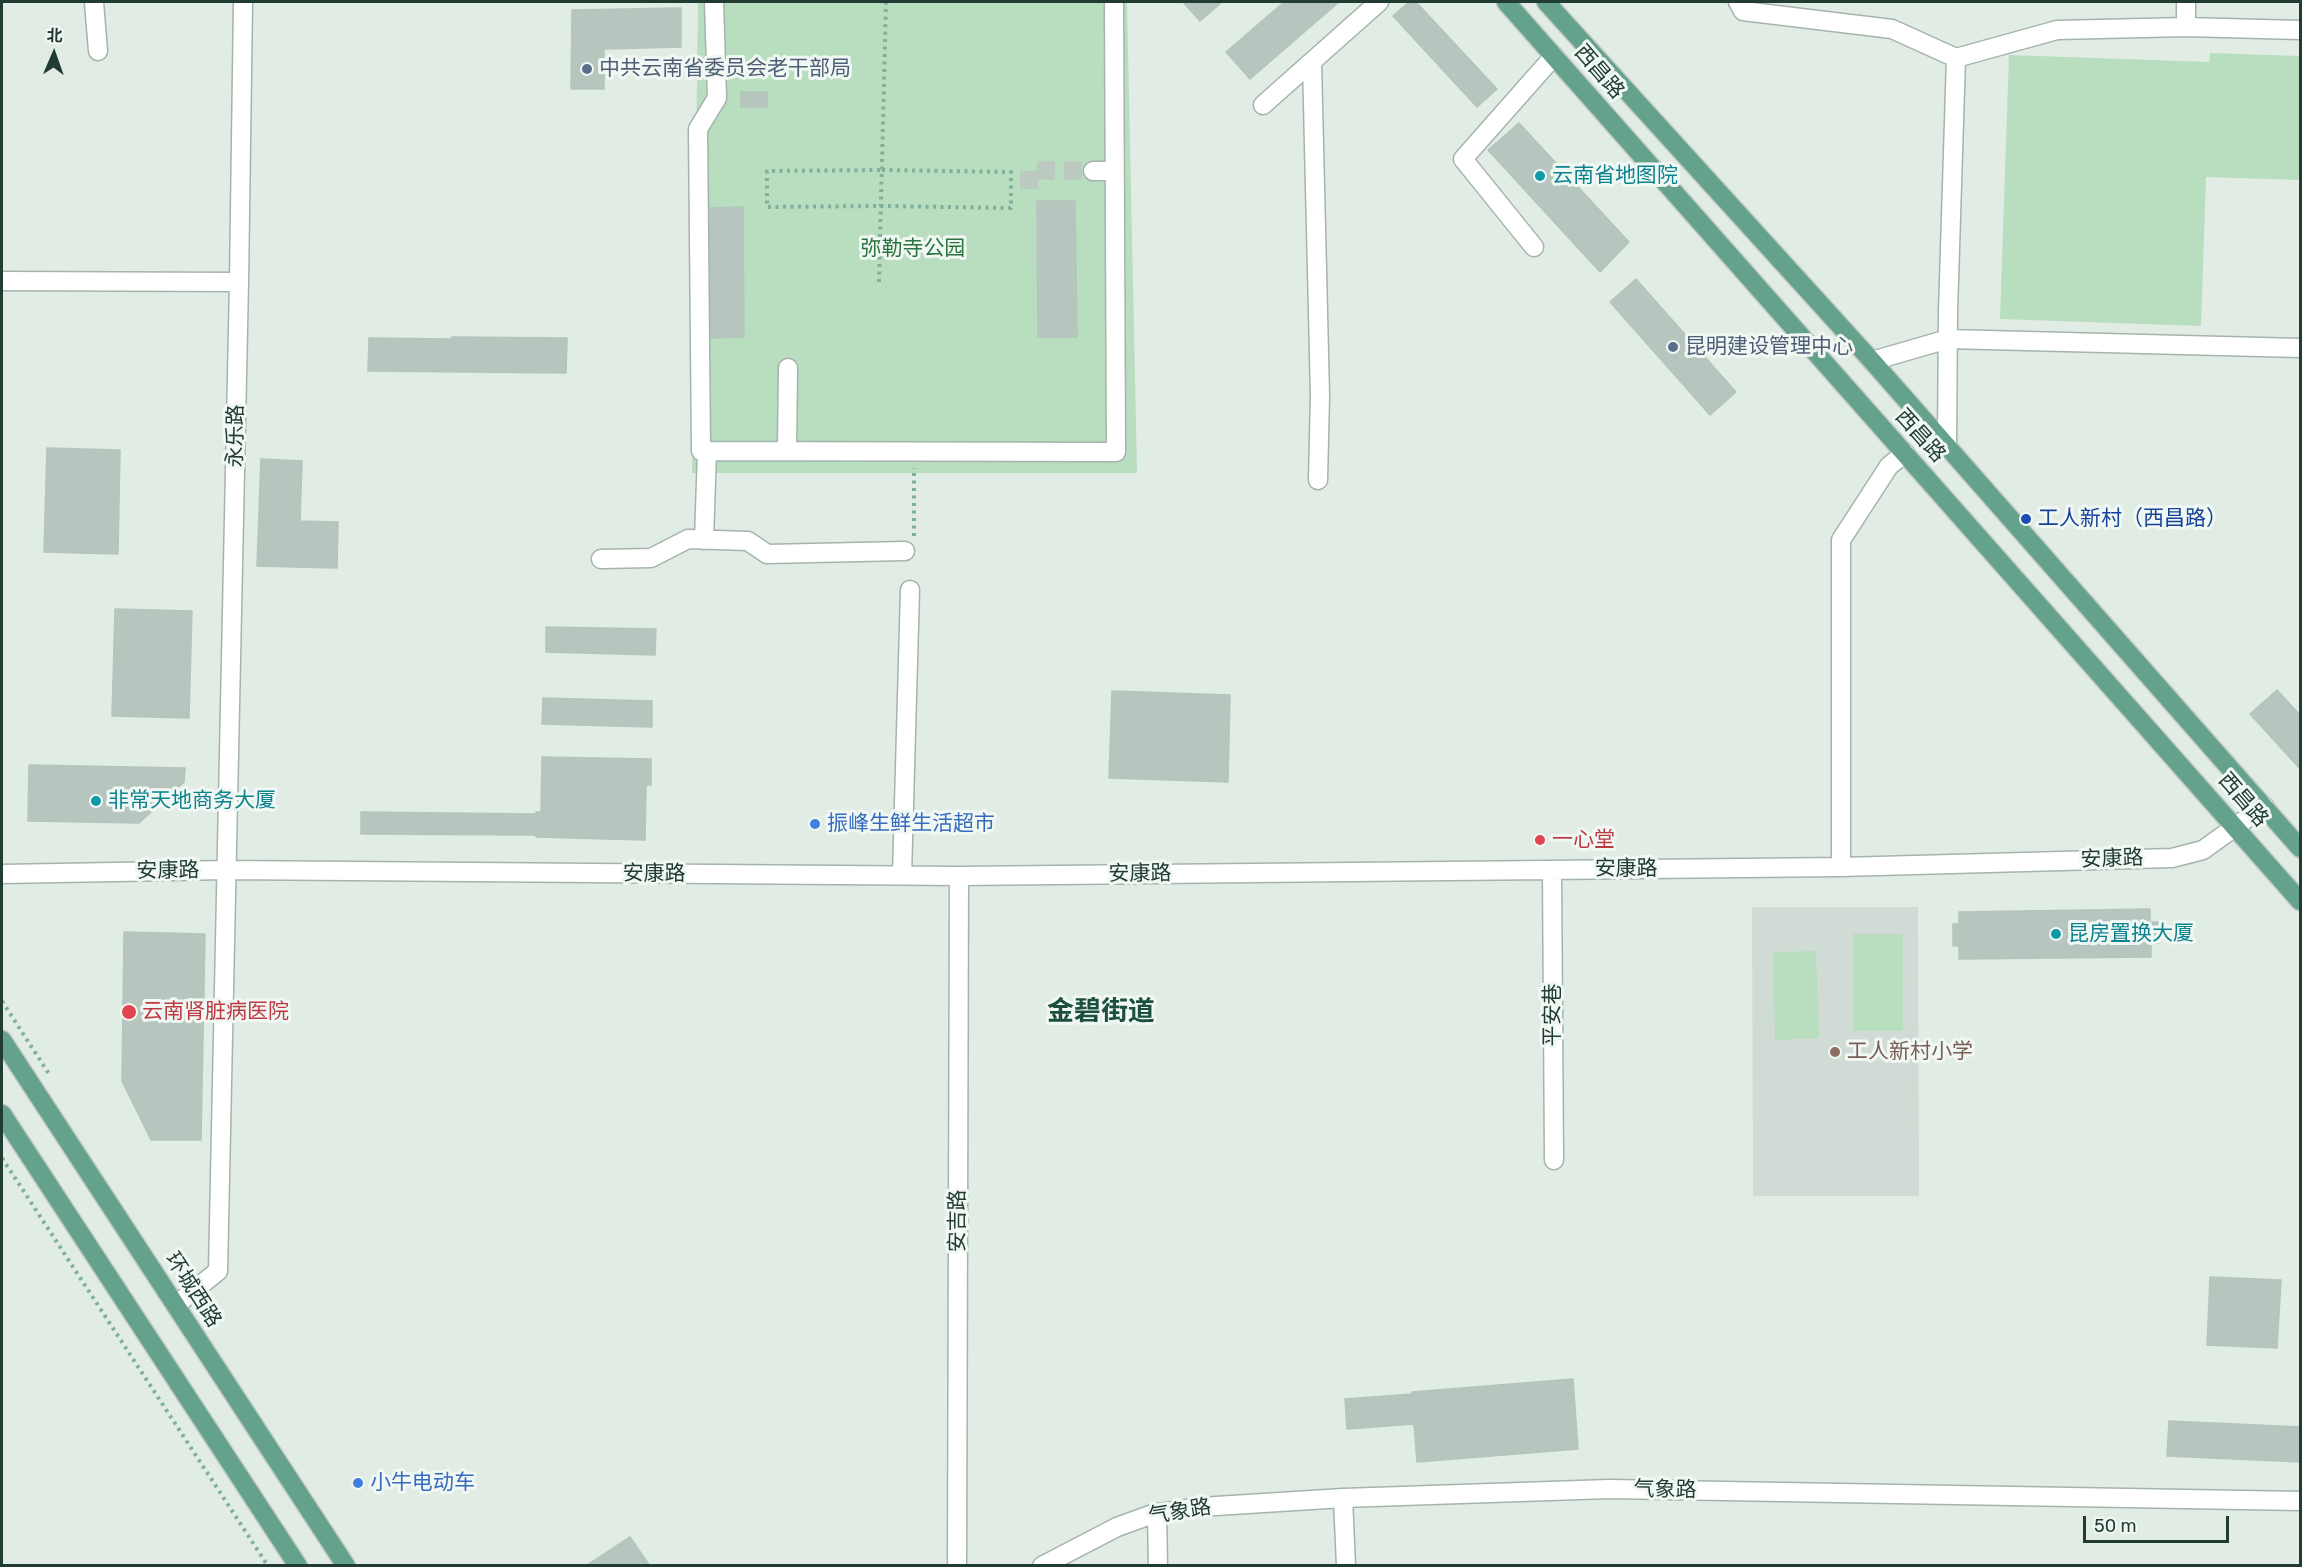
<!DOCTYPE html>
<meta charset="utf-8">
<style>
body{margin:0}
#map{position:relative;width:2302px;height:1567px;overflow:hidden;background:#e1ece5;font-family:Rubik,"Noto Sans SC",sans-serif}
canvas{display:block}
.frame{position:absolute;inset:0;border:3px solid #213c32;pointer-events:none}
.north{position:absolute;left:24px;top:24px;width:60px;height:60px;-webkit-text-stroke:4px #f1f8f4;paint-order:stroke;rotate:2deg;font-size:16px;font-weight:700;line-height:24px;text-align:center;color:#213c32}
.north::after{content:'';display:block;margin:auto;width:21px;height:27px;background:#213c32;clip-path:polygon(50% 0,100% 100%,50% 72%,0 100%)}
.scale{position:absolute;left:2083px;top:1516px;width:146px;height:27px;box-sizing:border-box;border:3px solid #213c32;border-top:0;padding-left:8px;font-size:18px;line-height:21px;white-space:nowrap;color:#213c32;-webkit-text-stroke:4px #f1f8f4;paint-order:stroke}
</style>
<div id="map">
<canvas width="2302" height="1567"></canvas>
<div class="frame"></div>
<div class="north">北</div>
<div class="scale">50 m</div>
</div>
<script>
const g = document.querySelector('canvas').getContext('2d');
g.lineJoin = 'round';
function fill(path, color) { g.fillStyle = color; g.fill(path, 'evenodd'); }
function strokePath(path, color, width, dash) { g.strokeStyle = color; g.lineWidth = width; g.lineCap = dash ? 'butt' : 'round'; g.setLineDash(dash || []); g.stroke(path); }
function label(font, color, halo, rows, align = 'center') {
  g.font = font + ' Rubik,"Noto Sans SC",sans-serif'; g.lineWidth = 6; g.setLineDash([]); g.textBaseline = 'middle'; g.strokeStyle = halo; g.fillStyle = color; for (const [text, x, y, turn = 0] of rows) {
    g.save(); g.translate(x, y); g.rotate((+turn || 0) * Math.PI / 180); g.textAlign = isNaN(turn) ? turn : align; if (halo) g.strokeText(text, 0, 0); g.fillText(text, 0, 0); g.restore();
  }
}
fill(new Path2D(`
 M1752 907H1918L1919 1196H1753Z`), '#cfdbd4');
fill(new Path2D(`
 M698 2H1127L1137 473H692Z
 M2210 53 2300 56V180L2206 177 2201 326 2000 319 2009 55 2209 62Z
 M1853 934H1903V1031H1853Z
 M1816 951 1819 1038 1775 1040 1773 952Z`), '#b9ddbf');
const building = new Path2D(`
 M1183 2H1222L1200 21Z
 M1284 2H1339L1250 79 1226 52Z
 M1409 2H1416L1497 89 1477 107 1393 16Z
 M681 8V47L604 49V89H571L572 10Z
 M741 92H767V107H741Z
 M1519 123 1629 242 1600 272 1488 150Z
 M1037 201H1075L1077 337H1038Z
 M743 207 744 337 711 338 710 208Z
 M1636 279 1736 392 1710 415 1610 302Z
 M452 337 567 338 566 373 368 371 369 338 451 339Z
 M47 448 120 450 118 554 44 552Z
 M261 459 302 461 300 521 338 522 337 568 257 566Z
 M115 609 192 611 189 718 112 716Z
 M546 627 656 629 655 655 546 652Z
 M2277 690 2301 716V770L2250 714Z
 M1112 691 1230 695 1228 782 1109 778Z
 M543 698 652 701V727L542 724Z
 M542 757 651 759V785H646L645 840 536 837V835L361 834V812L536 814V812H541Z
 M29 765 185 768 184 782 139 823 28 821Z
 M2150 909V922H2158V943H2151V957L1959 959V946H1953V924H1959V912Z
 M124 932 205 934 201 1140H151L122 1081Z
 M2210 1277 2281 1280 2277 1348 2207 1345Z
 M1573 1379 1578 1449 1417 1462 1414 1424 1347 1429 1345 1399 1412 1394V1392Z
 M2169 1421 2301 1427V1462L2167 1456Z
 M630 1537 650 1566H586Z`);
fill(building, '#b6c6be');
strokePath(building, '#b3c5bc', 1.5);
strokePath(new Path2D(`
 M1029 189V170L1093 171`), '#bbc9c1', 18, [18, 9]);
const minor = new Path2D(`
 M94 2 98 51
 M714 2 717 98 698 129 701 451 1116 452 1114 2
 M1738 2 1743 11 1892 29 1956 58 2057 30 2186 27 2300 30
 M2186 27V2
 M1312 62 1320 396 1318 480
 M1263 105 1379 2
 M1093 171H1113
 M1534 247 1463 159 1554 56
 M2 281 239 282
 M1872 361 1948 339 2300 348
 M1947 446 1948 312 1956 58
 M787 451 788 368
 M704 540 707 451
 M601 559 651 558 688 539 748 541 767 554 905 551
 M1841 867V540L1889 466 1905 453
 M1552 870 1554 1160
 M2 874 227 870 959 876 1841 867 2172 858 2203 850 2264 806
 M902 875 910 590
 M176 1305 218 1271 239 282 243 2
 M1343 1498 1346 1566
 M1157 1513 1158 1566
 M957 1566 959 876
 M1042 1566 1117 1527 1153 1514 1200 1507 1343 1498 1609 1489 2300 1501`);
const major = new Path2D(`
 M1506 2 2300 901
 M1546 2 1872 361 2300 848
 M2 1040 346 1566
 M2 1114 298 1566`);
strokePath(minor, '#a4b4ac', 21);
strokePath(major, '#c1c8c6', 21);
strokePath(new Path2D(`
 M882 170 1011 172V208L882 206 767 207V171Z
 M879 282 886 2
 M914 536V468
 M2 1001 49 1074
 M2 1158 268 1566`), '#80b09c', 4, [3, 4.5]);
strokePath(minor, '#fff', 18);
strokePath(major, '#64a28b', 18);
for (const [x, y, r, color] of [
 [587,69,6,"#5c6f8a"],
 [1540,176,6,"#0f9aa8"],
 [1673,347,6,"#5c6f8a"],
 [2026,519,6,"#1a4fb4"],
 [96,801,6,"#0f9aa8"],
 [815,824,6,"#3f7fe0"],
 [1540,840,6,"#e0444e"],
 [2056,934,6,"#0f9aa8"],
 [129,1012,8,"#e0444e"],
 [1835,1052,6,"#8d6e63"],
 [358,1483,6,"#3f7fe0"]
]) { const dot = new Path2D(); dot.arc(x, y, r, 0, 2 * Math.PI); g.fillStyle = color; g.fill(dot); strokePath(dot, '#f1f8f4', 2); }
label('21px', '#4e5e75', '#f1f8f4', [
 ["中共云南省委员会老干部局",599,69],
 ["昆明建设管理中心",1685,347]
], 'left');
label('21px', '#213c32', '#f1f8f4', [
 ["西昌路",1599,72,49],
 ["永乐路",236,436,-89],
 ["西昌路",1920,436,48],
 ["西昌路",2243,800,49],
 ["安康路",2112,859,-2],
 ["安康路",1626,869],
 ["安康路",168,871,-1],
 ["安康路",654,874],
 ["安康路",1140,874,-1],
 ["平安巷",1553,1015,-90],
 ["安吉路",958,1221,-90],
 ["环城西路",193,1290,57],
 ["气象路",1665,1490,1],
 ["气象路",1180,1512,-9]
]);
label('21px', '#0d838f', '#f1f8f4', [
 ["云南省地图院",1552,176],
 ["非常天地商务大厦",108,801],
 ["昆房置换大厦",2068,934]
], 'left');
label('21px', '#2a743f', '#f1f8f4', [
 ["弥勒寺公园",913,249]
]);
label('21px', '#164399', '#f1f8f4', [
 ["工人新村（西昌路）",2038,519]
], 'left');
label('21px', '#366cbe', '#f1f8f4', [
 ["振峰生鲜生活超市",827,824],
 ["小牛电动车",370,1483]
], 'left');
label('21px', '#be3a42', '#f1f8f4', [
 ["一心堂",1552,840],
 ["云南肾脏病医院",142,1012]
], 'left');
label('21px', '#785e54', '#f1f8f4', [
 ["工人新村小学",1847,1052]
], 'left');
label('bold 27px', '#1c4f3d', '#f1f8f4', [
 ["金碧街道",1101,1012]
]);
</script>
